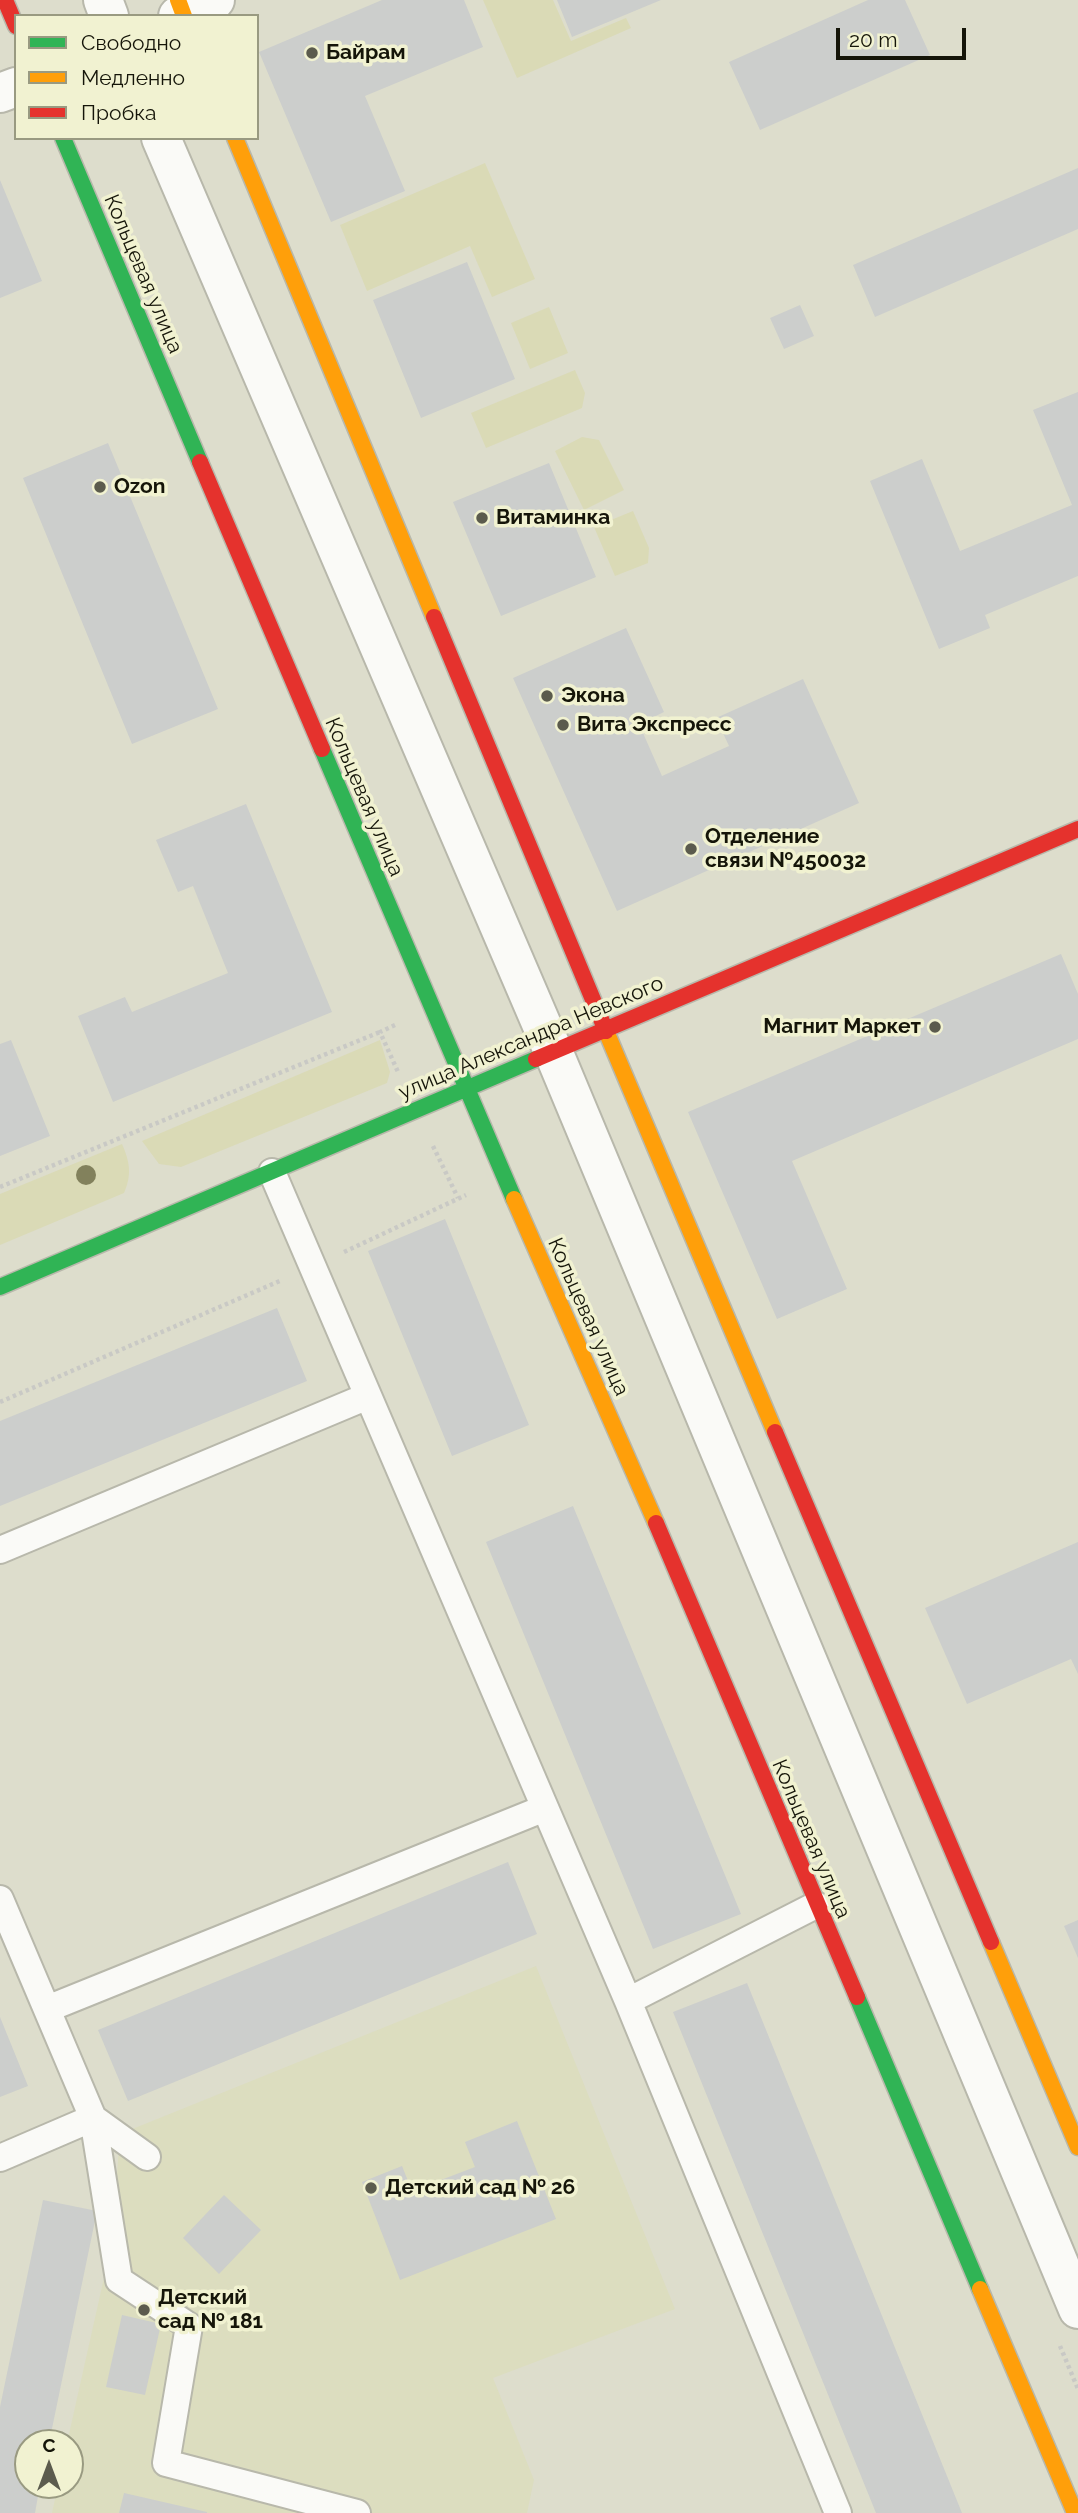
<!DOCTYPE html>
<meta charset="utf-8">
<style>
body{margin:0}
#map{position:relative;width:1078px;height:2513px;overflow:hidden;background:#ddc;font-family:Raleway,sans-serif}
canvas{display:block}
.legend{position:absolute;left:14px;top:14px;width:245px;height:126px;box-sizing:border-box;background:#f1f2d1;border:2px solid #999a81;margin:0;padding:9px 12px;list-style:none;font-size:21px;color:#151509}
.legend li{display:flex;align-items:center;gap:14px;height:35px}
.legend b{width:35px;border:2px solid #999a81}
.north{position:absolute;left:14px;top:2429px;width:70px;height:70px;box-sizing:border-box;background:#f1f2d1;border:2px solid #999a81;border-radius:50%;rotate:0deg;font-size:19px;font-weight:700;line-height:28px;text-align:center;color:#151509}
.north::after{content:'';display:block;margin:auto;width:24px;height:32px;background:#5b5b4d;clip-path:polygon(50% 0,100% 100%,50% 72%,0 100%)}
.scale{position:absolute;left:836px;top:28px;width:130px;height:32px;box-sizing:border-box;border:4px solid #151509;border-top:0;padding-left:9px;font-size:21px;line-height:24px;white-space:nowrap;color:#151509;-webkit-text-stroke:5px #f1f2d1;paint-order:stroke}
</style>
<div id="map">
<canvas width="1078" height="2513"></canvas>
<ul class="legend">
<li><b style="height:9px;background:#30b455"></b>Свободно</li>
<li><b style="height:9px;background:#ff9f0a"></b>Медленно</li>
<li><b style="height:9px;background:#e5322d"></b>Пробка</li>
</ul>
<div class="north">С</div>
<div class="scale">20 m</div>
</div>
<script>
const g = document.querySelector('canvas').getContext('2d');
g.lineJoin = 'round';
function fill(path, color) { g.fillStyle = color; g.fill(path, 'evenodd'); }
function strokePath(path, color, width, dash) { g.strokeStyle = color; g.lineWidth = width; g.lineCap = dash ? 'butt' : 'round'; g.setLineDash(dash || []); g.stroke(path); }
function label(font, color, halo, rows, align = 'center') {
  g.font = font + ' Raleway,sans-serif'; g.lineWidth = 7; g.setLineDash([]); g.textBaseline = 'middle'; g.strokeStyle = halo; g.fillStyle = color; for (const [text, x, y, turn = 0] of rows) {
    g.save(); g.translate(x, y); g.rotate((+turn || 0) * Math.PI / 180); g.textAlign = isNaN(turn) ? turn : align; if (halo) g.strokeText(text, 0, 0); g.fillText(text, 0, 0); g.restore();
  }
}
fill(new Path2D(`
 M536 1966 675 2309 493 2378 534 2480 527 2513H52L58 2485H70V2443H67L112 2242 120 2134Z`), '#dcddbf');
fill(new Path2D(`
 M483 0H553L571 41 626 18 631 28 517 78Z
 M485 163 535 279 492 297 470 246 367 291 340 225Z
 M549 307 568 353 530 369 511 323Z
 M575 370 585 393 582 408 486 448 471 413Z
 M582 437 599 440 624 490 584 510 555 451Z
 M633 511 649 548 648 563 615 576 594 527Z
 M380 1040 390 1072 387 1083 181 1167 159 1164 142 1141Z
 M122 1144C130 1162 132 1175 124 1193L0 1245V1194Z`), '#dadab6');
fill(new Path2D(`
 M382 0H464L483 47 365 96 405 191 331 222 259 52Z
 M557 0H661L572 37Z
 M868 0H905L930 55 760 130 729 62Z
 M1078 168V229L875 317 853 265Z
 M0 180 42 281 0 298Z
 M467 262 515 379 421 418 373 300Z
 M800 305 814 336 784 349 770 318Z
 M1078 392V576L985 615 990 628 939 649 870 481 922 459 960 551 1072 505 1033 410Z
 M108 443 218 709 132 744 23 478Z
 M549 463 596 577 501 616 453 502Z
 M626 628 664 712 639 724 662 776 729 746 716 718 803 679 859 803 617 911 513 678Z
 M246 804 332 1012 113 1102 78 1016 125 997 132 1012 228 973 193 886 178 892 156 840Z
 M1061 954 1078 994V1039L792 1161 847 1289 777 1319 688 1112Z
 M11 1040 50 1136 0 1156V1044Z
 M445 1219 529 1425 452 1456 368 1251Z
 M277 1308 307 1381 0 1506V1421Z
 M573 1506 741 1914 653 1949 486 1542Z
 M1078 1542V1674L1071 1659 967 1704 925 1608Z
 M508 1862 537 1934 128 2101 98 2030Z
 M1078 1920V1958L1064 1926Z
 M747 1983 962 2513H876L673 2012Z
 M0 2017 28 2086 0 2097Z
 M517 2121 556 2219 400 2280 362 2182 402 2166 412 2191 475 2167 465 2142Z
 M224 2195 261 2230 219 2274 183 2238Z
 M43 2200 97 2211 49 2443H28V2485H40L35 2513H0V2407Z
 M122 2315 161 2324 145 2395 106 2387Z
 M124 2493 207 2512V2513H119Z`), '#cccecc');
const lane = new Path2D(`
 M272 1172 628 2001 838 2513
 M0 1550 368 1396
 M0 1899 93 2118 0 2158
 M628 2001 816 1905
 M47 2009 545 1808
 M93 2118 119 2280 189 2326 166 2463 357 2513
 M93 2118 147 2157`);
const street = new Path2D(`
 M103 0 109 16
 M178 16 215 0
 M0 93 16 87
 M161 138 553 1051 1078 2309`);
const fast = new Path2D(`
 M63 138 200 462
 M322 749 514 1199
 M0 1287 536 1059
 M857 1997 980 2289`);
const slow = new Path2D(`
 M178 0 184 16
 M235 138 434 617
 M606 1031 775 1432
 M514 1199 656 1523
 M991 1942 1078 2147
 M980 2289 1075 2513`);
const jam = new Path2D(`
 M5 0 16 26
 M200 462 322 749
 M434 617 606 1031
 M536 1059 1078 829
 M775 1432 991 1942
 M656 1523 857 1997`);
strokePath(lane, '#b8b8ab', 30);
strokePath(street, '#b8b8ab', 42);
strokePath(fast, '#b8b8ab', 19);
strokePath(slow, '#b8b8ab', 19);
strokePath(jam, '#b8b8ab', 19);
strokePath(new Path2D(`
 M395 1025 380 1032 398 1072
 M433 1146 458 1198
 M0 1187 380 1032
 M344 1252 466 1195
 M0 1402 282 1280
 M1060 2346 1078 2389`), '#c9c9c5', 4.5, [3.5, 3.5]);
strokePath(lane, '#fafaf7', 26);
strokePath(street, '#fafaf7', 38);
strokePath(fast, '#30b455', 16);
strokePath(slow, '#ff9f0a', 16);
strokePath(jam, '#e5322d', 16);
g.fillStyle = '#82815c';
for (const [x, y] of [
 [86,1175]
]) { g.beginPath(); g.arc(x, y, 10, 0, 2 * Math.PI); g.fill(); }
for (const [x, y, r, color] of [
 [312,53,7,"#5b5b4d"],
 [100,487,7,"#5b5b4d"],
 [482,518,7,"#5b5b4d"],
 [547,696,7,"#5b5b4d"],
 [563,725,7,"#5b5b4d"],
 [691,849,7,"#5b5b4d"],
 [935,1027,7,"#5b5b4d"],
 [371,2188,7,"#5b5b4d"],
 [144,2310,7,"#5b5b4d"]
]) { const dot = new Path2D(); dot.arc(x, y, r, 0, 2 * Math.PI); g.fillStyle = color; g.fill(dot); strokePath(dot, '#f1f2d1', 2.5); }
label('bold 21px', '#151509', '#f1f2d1', [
 ["Байрам",326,53],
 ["Ozon",114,487],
 ["Витаминка",496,518],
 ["Экона",561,696],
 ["Вита Экспресс",577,725],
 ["Отделение",705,837],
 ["связи №450032",705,861],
 ["Магнит Маркет",921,1027,"right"],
 ["Детский сад № 26",385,2188],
 ["Детский",158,2298],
 ["сад № 181",158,2322]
], 'left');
label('21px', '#151509', '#f1f2d1', [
 ["Кольцевая улица",143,274,67],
 ["Кольцевая улица",364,797,67],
 ["улица Александра Невского",531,1038,-23],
 ["Кольцевая улица",588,1317,66],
 ["Кольцевая улица",811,1839,67]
]);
</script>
